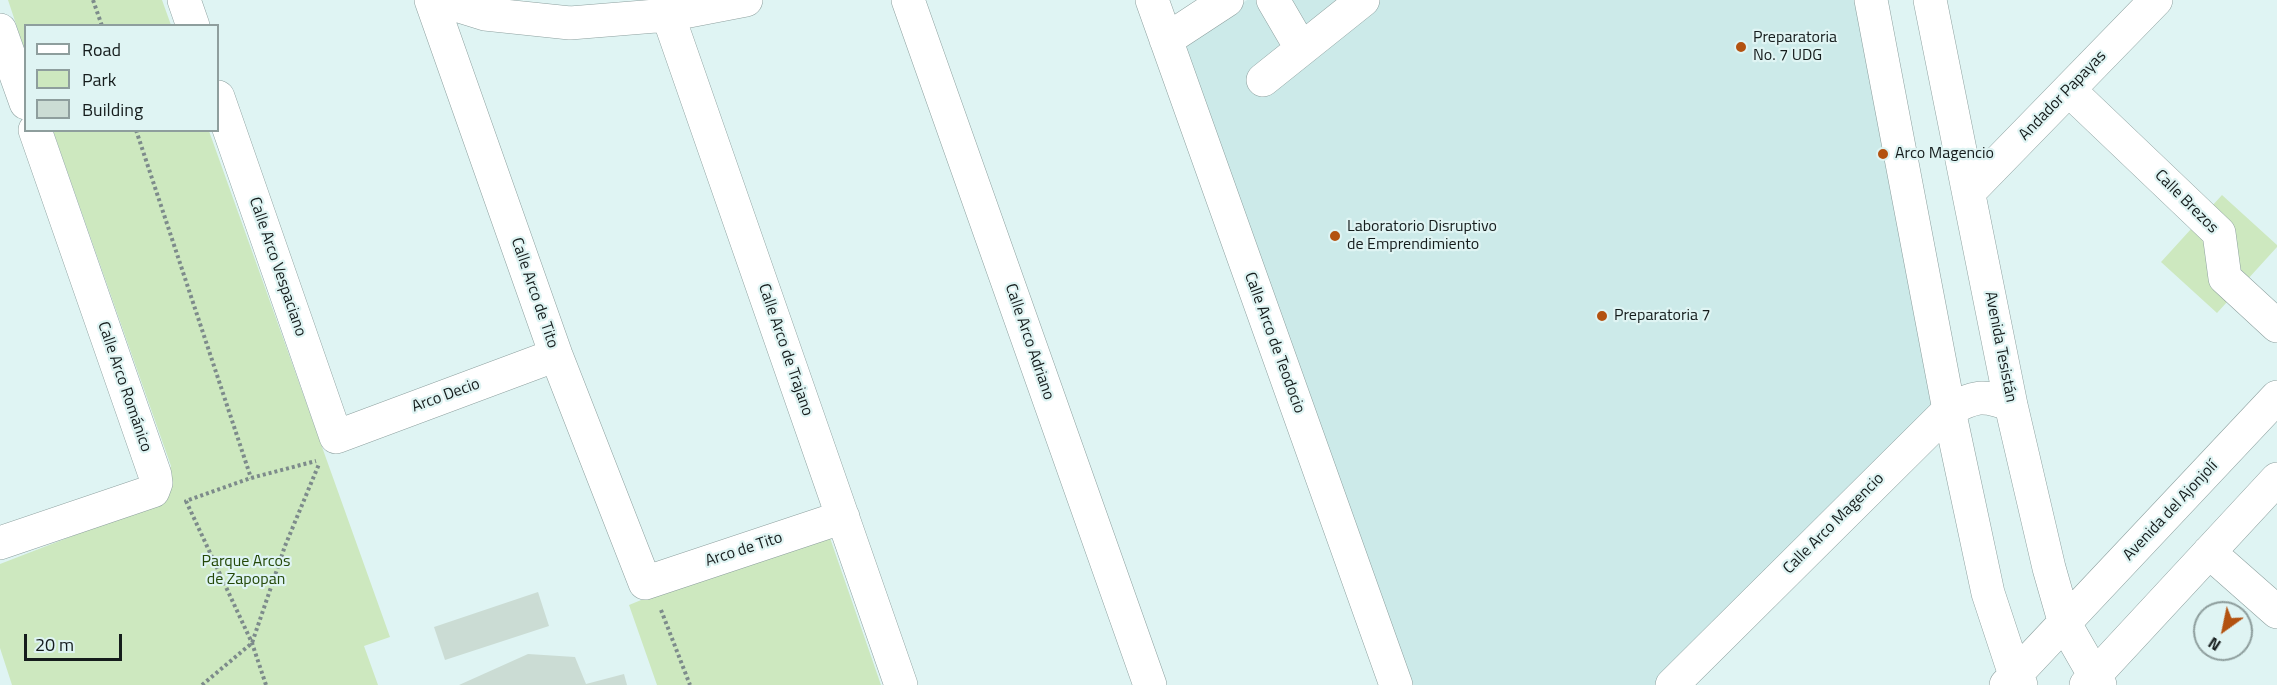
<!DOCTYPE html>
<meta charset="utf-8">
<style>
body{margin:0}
#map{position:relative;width:2277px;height:685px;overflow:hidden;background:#dff4f3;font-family:"Titillium Web",sans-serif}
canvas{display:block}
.legend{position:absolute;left:24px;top:24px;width:195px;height:108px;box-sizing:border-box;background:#dff4f3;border:2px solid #8e9e9d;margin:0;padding:8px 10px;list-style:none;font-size:18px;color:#151c1c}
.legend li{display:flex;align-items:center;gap:12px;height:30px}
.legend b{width:30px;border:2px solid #8e9e9d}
.north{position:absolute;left:2193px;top:601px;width:60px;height:60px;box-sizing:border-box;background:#dff4f3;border:2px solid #8e9e9d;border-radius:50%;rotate:213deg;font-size:16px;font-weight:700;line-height:24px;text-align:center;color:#151c1c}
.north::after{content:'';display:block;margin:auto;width:21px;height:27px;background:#b35210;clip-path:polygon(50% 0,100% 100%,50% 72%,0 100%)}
.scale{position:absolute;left:24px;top:634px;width:98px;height:27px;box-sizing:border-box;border:3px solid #151c1c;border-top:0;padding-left:8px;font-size:18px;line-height:21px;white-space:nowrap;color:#151c1c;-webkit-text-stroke:4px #dff4f3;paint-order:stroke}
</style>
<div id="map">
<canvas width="2277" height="685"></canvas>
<ul class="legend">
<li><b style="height:8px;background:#fff"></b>Road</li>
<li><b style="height:16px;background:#cde8bf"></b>Park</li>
<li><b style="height:16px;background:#cbdcd4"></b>Building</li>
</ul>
<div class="north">N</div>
<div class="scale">20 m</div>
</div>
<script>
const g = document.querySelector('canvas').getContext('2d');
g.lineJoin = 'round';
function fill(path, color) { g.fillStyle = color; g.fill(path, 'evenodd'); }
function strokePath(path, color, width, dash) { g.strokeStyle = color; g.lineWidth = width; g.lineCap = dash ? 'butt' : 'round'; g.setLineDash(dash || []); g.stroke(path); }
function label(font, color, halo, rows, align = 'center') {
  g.font = font + ' "Titillium Web",sans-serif'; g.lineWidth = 4.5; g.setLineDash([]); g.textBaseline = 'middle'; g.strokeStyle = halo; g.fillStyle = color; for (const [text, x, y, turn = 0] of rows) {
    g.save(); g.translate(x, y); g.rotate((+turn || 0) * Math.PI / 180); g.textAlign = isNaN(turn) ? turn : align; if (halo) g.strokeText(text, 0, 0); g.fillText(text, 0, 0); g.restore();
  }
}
fill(new Path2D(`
 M1247 0H1865L1945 396 1660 685H1404L1179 46Z`), '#cceae9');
fill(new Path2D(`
 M8 0H162L171 25 26 26 25 51Z
 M53 131H209L390 637 364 646 378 685H12L0 648V564L155 504 171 466Z
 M2222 195 2277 245V247L2217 313 2161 262Z
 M830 538 881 685H657L629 605 663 591Z`), '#cde8bf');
fill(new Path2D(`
 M538 592 549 626 445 660 434 627Z
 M528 654 575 657 586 684 624 674 627 685H459Z`), '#cbdcd4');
const minor = new Path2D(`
 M184 0 193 26
 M431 0 556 355 645 583 843 517
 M440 0 485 14 570 23 668 15 746 0
 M908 0 1150 685
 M1152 0 1396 685
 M1273 0 1301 48
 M1871 0 1949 410 1988 593 2015 675 2021 685
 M1930 0 2011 405 2049 568 2065 624 2100 685
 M668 15 901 685
 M0 30 26 103
 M1166 40 1227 0
 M1263 80 1363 0
 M2070 91 2219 233 2225 278 2277 326
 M218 97 336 437 556 355
 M1970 191 2156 0
 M0 543 153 491 156 483 155 475 35 130
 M2209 552 2277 612
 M1672 685 1949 410C1975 396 1983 394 2011 405
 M2006 685 2277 397
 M2086 685 2277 479`);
strokePath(minor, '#8da09f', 34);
strokePath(new Path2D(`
 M93 0 102 26
 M136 130 251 478
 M661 610 690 685
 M202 685 252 643 285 546 319 464
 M266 685 252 643 186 501 251 478 316 461`), '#7d8b8b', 4, [3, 3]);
strokePath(minor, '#fff', 33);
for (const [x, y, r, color] of [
 [1741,47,6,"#b35210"],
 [1883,154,6,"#b35210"],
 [1335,236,6,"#b35210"],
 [1602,316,6,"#b35210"]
]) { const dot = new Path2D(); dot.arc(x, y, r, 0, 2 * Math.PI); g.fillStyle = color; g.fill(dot); strokePath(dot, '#dff4f3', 2); }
label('16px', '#151c1c', '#dff4f3', [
 ["Preparatoria",1753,38],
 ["No. 7 UDG",1753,56],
 ["Arco Magencio",1895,154],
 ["Laboratorio Disruptivo",1347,227],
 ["de Emprendimiento",1347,245],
 ["Preparatoria 7",1614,316]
], 'left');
label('16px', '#151c1c', '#dff4f3', [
 ["Andador Papayas",2063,96,-46],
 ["Calle Brezos",2186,202,45],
 ["Calle Arco Vespaciano",277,267,71],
 ["Calle Arco de Tito",534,293,71],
 ["Calle Arco Adriano",1029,342,71],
 ["Calle Arco de Teodocio",1274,343,70],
 ["Avenida Tesistán",2000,347,79],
 ["Calle Arco de Trajano",785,350,71],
 ["Calle Arco Románico",124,387,71],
 ["Arco Decio",446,396,-20],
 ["Avenida del Ajonjolí",2171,511,-47],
 ["Calle Arco Magencio",1834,524,-45],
 ["Arco de Tito",744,550,-18]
]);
label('16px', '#244808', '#dff4f3', [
 ["Parque Arcos",246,562],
 ["de Zapopan",246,580]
]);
</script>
